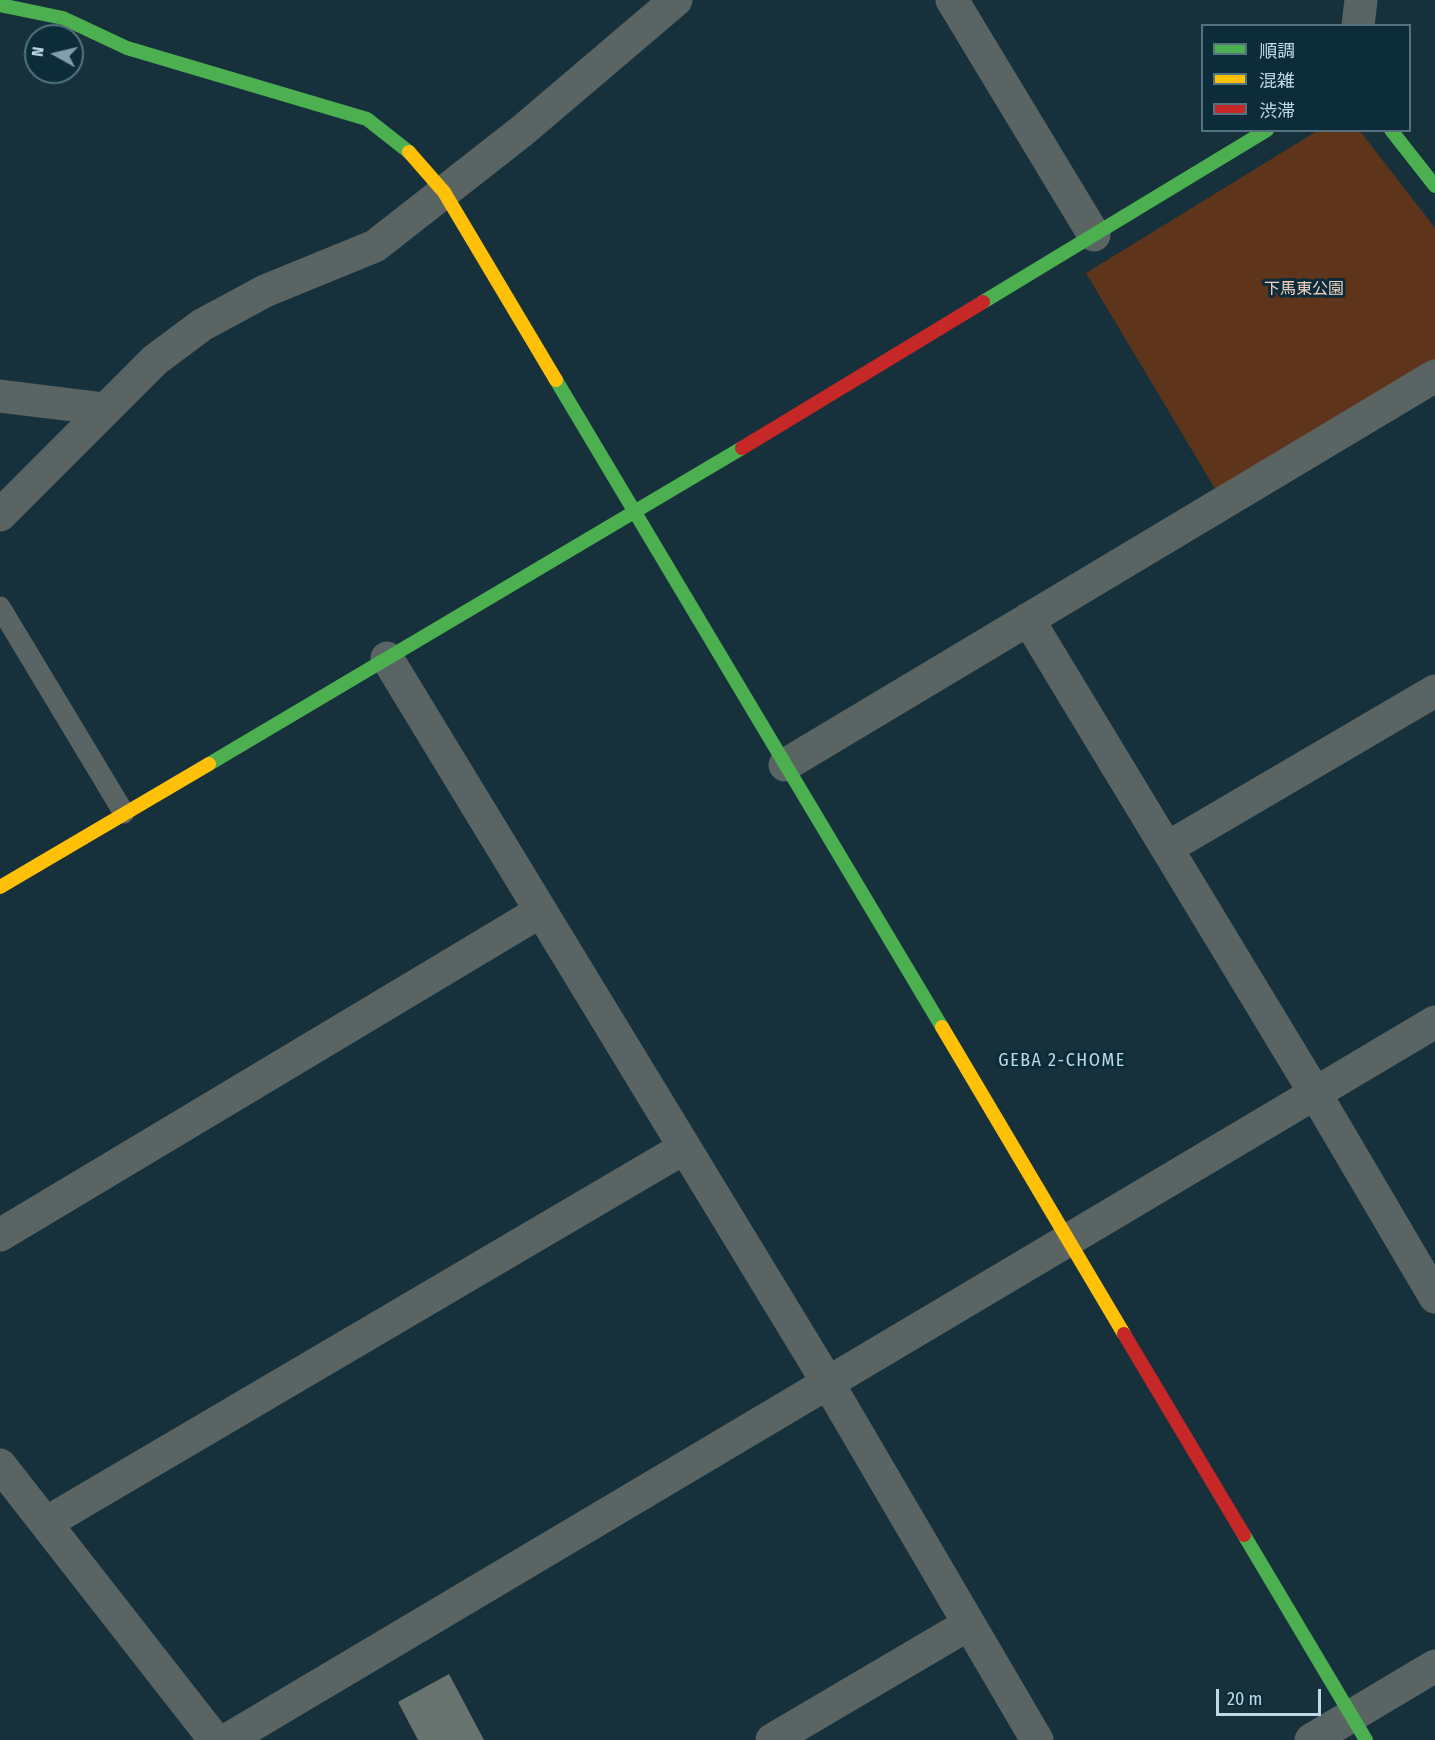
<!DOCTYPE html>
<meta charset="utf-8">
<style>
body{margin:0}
#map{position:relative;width:1435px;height:1740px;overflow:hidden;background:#16313b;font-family:"Fira Sans Condensed","Noto Sans JP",sans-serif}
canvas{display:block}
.legend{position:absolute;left:1201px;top:24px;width:210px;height:108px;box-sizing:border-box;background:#0d2c39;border:2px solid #54727f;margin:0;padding:8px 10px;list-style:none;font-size:18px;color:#bedae8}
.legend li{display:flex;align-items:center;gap:12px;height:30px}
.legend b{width:30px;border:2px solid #54727f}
.north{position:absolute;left:24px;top:24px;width:60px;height:60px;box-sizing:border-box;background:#0d2c39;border:2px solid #54727f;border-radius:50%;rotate:278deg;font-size:16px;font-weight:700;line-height:24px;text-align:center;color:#bedae8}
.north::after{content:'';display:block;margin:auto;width:21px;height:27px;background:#839fab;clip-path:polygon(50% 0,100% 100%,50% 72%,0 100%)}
.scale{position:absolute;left:1216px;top:1689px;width:105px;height:27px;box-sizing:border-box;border:3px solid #bedae8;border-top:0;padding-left:8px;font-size:18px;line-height:21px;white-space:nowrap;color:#bedae8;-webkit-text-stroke:4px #0d2c39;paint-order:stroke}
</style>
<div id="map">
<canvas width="1435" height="1740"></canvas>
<ul class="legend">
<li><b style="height:8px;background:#4caf50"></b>順調</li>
<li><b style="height:8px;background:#ffc107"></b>混雑</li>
<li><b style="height:8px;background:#c62828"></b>渋滞</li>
</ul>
<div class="north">N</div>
<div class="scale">20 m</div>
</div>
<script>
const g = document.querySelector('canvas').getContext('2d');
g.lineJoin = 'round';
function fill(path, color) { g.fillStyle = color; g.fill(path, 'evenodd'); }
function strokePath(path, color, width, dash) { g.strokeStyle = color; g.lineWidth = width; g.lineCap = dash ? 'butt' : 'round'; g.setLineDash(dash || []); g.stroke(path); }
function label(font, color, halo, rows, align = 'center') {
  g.font = font + ' "Fira Sans Condensed","Noto Sans JP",sans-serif'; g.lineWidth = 6; g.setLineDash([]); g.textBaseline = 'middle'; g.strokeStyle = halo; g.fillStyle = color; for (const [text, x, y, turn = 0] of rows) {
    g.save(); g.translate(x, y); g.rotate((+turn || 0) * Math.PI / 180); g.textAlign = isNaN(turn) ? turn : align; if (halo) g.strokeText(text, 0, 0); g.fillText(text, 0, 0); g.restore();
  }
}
fill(new Path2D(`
 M1317 131H1360L1435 228V363L1217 492 1086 273Z`), '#5e341b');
fill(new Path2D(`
 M449 1674 484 1740H418L398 1702Z`), '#68746f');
strokePath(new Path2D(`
 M0 607 124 813`), '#596463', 21);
strokePath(new Path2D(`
 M952 0 1094 235
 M1358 26 1361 0
 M0 396 105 409
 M0 515 155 360 202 325 265 291 375 246 522 131 676 0
 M1028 619 1315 1093 1435 1297
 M387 658 828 1383 1037 1740
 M785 765 1435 376
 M1167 848 1435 691
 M0 1235 541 911
 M0 1465 215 1740
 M46 1523 684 1148
 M227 1740 1435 1022
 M772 1740 969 1624
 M1311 1740 1435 1666`), '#596463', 33);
strokePath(new Path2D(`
 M0 5 63 18 127 48 367 119 409 152
 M1391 130 1435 186
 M983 302 1267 130
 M556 380 942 1027
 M209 764 742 448
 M1244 1535 1366 1740`), '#4caf50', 14);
strokePath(new Path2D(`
 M409 152 444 192 556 380
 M0 887 209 764
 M942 1027 1124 1334`), '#ffc107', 14);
strokePath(new Path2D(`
 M742 448 983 302
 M1124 1334 1244 1535`), '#c62828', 14);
label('16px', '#ecd1c2', '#0d2c39', [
 ["下馬東公園",1304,290]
]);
g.letterSpacing = '1.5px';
label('18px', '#bedae8', '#0d2c39', [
 ["GEBA 2-CHOME",1062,1061]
]);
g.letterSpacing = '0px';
</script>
